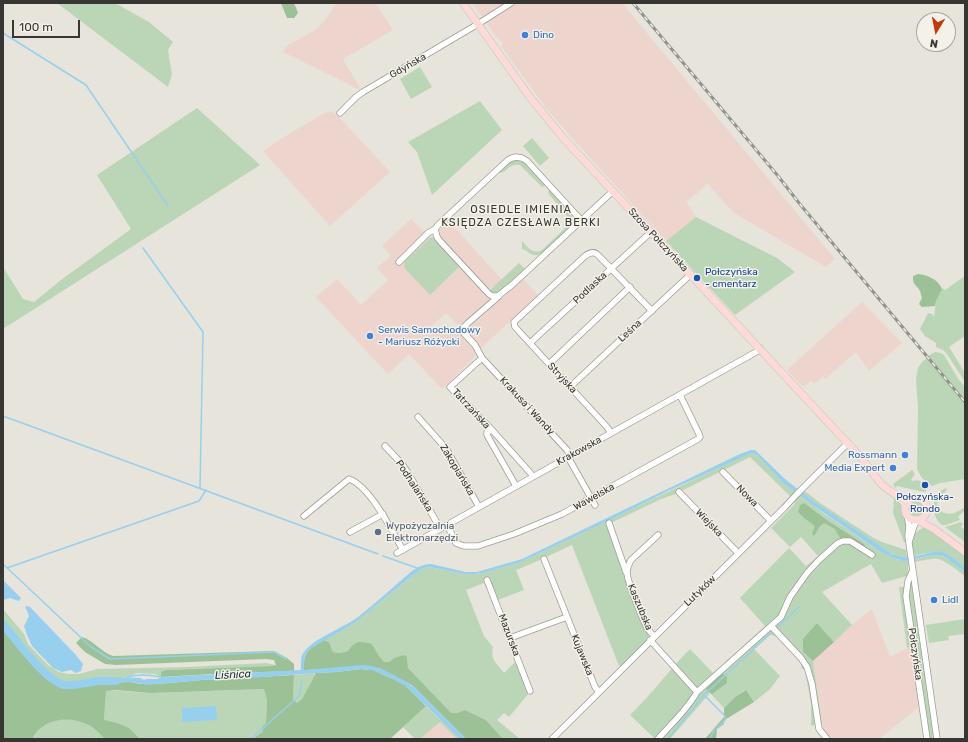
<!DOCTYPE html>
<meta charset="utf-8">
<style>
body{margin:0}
#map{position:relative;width:968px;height:742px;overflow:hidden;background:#e6e4db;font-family:Rubik,sans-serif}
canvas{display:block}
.frame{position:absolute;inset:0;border:4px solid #373633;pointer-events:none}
.north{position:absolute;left:916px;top:12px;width:40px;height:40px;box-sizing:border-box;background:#f3f1e8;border:1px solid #a8a6a0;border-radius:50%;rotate:190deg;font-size:11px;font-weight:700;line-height:16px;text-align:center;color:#373633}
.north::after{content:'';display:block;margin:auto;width:14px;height:18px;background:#c23a08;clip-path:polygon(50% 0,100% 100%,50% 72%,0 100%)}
.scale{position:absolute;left:12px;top:20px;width:68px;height:18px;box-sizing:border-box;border:2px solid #373633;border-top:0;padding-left:5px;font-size:12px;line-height:14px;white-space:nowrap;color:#373633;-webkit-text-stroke:3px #f3f1e8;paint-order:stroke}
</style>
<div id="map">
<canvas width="968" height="742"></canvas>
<div class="frame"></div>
<div class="north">N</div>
<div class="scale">100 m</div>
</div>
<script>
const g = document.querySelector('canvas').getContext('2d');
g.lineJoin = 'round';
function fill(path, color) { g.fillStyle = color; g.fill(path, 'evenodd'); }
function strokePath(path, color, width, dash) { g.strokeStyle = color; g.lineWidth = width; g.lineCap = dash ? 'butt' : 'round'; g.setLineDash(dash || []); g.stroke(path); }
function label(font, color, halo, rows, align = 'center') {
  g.font = font + ' Rubik,sans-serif'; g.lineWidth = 3; g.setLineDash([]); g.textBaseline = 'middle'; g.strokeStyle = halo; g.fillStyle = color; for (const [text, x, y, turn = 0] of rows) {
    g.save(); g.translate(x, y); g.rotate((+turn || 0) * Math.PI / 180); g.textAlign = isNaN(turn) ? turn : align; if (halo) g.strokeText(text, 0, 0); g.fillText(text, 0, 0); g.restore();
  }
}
fill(new Path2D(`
 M337 3H375L393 30 343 59 361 90 283 52 287 46 317 29 325 20Z
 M472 3H622L835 259 826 267 734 213 708 184 686 202 696 217 666 241 573 139 546 108 501 46 503 44 499 39H498Z
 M331 111 336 114 390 172 330 226 263 151 292 132 323 114Z
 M411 219 430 238 405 261 408 272 430 294 460 266 492 298 464 323 458 325 446 313 431 326 436 333 446 325 454 329 474 349 475 357 442 389 409 354 388 374 316 297 337 279 361 305 388 280 377 268 391 256 382 246Z
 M448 220 502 280 489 291 438 235 440 227Z
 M523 279 538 295 480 349 478 344 466 331Z
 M862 302 902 343 869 371 856 352 825 379 823 376 814 384 811 381 805 386 801 385 787 370Z
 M872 609 890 657 911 646 920 706 879 739H850L849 738 847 739H830L823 728 813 661 834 642 852 625Z
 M440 721 457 739H420Z`), '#edd4cc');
fill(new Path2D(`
 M57 3H115L149 22 173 42 168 50 172 74 168 87Z
 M420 67 432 87 411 99 400 79Z
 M480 101 502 130 432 195 417 152 408 142Z
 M197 108 260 165 3 329V267L23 299 34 302 61 280 131 229 97 175Z
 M532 138 549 158 540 166 523 146Z
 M515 160 523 161 545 184V186L542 187 520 165C508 163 508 172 500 173L499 172 508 163Z
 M548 191H550L569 211C574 218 573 222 569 228 561 236 545 257 534 255 529 254 527 250 522 249V241C527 247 533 255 542 250L566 227C569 222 570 220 567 216L548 193Z
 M696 217 777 258 795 272 735 315 666 241Z
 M431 237H433L460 266 430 295 408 272 404 267 405 261Z
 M519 263 525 269 498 293 495 294 489 291Z
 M965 276V336L949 347 965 373V382L947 354 943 350 936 347V343L925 336 920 329 928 313 932 314 934 317 936 301 942 288 945 290Z
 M935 352 941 353 944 355 959 380 965 387V400L928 356Z
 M927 358 965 404V479L940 483 932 486C925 482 920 476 917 469L918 408 916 379 918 368 922 362Z
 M752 453 756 454 782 482 796 492 791 497 750 457 675 494 659 500 611 523 648 633V640L623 665 619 666 572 545 531 564 516 570 524 590 498 600 489 578 483 579 484 583 466 590 484 636 493 647C490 661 497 663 504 673L515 662 529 693 509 717 504 713 497 720 520 739H503L486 720 465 710 457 713 451 714 408 668 407 657 394 658 389 662H384L379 656 372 644 340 653 333 652 329 642 324 640 356 622 412 576 423 568 429 567 465 574H479L521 562 737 459 748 454Z
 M912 470 915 474 911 480 913 481C920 479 921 482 926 487V491L924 492 897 486 895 488 893 484Z
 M946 488 947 490C944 493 940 496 938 500 934 510 946 516 954 513 958 512 961 509 965 507V510L958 517 960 520 946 525H942C937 521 935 517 934 511 932 501 936 492 946 488Z
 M803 491 806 492 820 503 872 537 882 542 906 550 907 558 899 557 887 551 824 509 801 492Z
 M799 495 823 513 881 552 899 560H908V569L907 576 882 583 871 564 822 592 852 625 834 642 817 623 803 652 813 661 822 723 811 726V704L805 670 802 669 800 659 777 636 770 635 754 649 780 676 770 689 754 702 745 690 735 697 724 708 710 693 670 739H654V738L630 715C652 694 669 670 690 649L713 673 765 626 740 598 789 548 806 566 818 556 801 537 790 547 771 528 794 505 797 497Z
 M895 495 903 507 902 511 907 522 906 542H904L893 513 894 497Z
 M908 508a8 8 0 1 1 16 0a8 8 0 1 1-16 0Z
 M961 522 963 524 961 527 965 530V542L945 527Z
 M923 528H929L965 554V567C958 562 951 555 943 553 934 550 923 554 915 556L913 550 912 549C911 540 913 532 923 528Z
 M934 555C946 555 956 564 965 572V577C961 572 944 560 938 559 933 558 921 561 915 562V559Z
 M912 580 935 739H930L908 596Z
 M899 587H904V593L911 646 907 648Z
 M3 609 24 634 28 644 48 665 59 672 68 674H79L97 669 187 667 266 663 276 665 272 666 166 670 161 676V677L155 674 137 673 127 677 110 680 102 683 83 686 63 688 56 685 45 678 3 628Z
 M965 619V634L948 636 949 640 929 643 926 625Z
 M316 673 302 699 297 703 293 699 294 675Z
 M264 689 267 700 266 723 262 727 263 731 261 733 254 738V739H3V712L104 720 106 690 151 693Z
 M426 706 460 739H457L440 722 420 739H415L403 727Z`), '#bbd6b6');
fill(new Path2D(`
 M281 3H294L298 13 294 18H287Z
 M918 274C927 275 938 279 942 289L936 301 935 306 922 307 919 304 922 298C921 296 921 294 920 291 917 285 912 285 913 276Z
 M804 503 828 521 864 544 865 547H862L847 539 840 538 835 529 824 523 820 526 814 536 812 534 815 526 804 518 798 512 800 505Z
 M817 623 834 642 813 661 803 652V639Z
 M3 628 45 678 56 685 63 688 83 686 102 683 130 682 141 684H158L202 680 294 675 293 699 297 703 302 699 316 673 336 672 361 669 373 670 391 678 404 684 426 706 390 739H254V738L261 733 263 731 262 727 266 723 267 700 264 689 151 693 115 690 106 691 104 720 117 723 129 728 140 739H105C100 734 95 728 89 725 69 715 42 718 32 739H3Z
 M82 637C93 640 101 652 113 656L274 651 287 658 294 664V671L213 674 161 677V672L166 670 272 666 276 665 274 660 266 659 116 665 105 664 85 652 76 643Z
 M324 640 329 642 333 652 340 653 348 651C355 640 360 641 372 644L379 656 384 662H389L394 658 404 655 407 657 408 668 451 713H457L465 710 486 720 503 739H466L412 685 379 668 304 670C303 651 309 649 324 640Z
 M721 673 727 677V683L712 694 706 689Z
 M746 690 754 702 723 721 724 724 717 729 716 739H705L724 717V708L735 697Z`), '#9cc196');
fill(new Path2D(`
 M751 450H755L758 453 785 479 813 501 892 554C906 560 914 557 928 553 932 552 937 551 941 552 950 554 958 562 965 567V572L948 559 943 556 934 555 903 561 894 558 881 552 811 504 782 482 756 454 751 453 668 491 622 514 521 562 483 573 475 574H465L429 567 423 568 412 576 356 622 310 649 305 655 304 664V670L363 665 371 666 379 668 394 675 412 685 466 739H460L407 687 391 678 373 670H369L361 669 336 672 316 673 263 677 202 680 158 684 145 685 143 684 130 682 102 683C115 677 128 677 141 678V679L145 680 146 679H158L161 677 301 670C301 664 300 657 304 652 313 639 343 628 358 617 376 603 394 586 412 571 418 567 424 564 431 564L466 572H477L522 559 740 454Z
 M3 580 21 598 19 601 10 598 3 600Z
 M25 606 30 607 75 654 83 664 81 671 76 673 71 670 62 672 53 668 32 646 27 635 24 626 29 616Z
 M216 706 217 720 182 722V708Z`), '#96d0ee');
strokePath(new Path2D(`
 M3 33 86 85 168 206
 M143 248 203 332 200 488
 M3 416 378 554
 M383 556 417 568
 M3 564 91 647 110 659 274 652 286 659
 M7 568 199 501 206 490
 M127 677C138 674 151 675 161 677
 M704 695 725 716V720L713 732 710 739
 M251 739 299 696 302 681
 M668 739 704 695 799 607`), '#96d0ee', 1.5);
strokePath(new Path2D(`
 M3 624C15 639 46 681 64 685 75 686 87 683 98 681 104 681 110 681 116 681`), '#96d0ee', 8);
const minor = new Path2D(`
 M340 113 356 97 363 92 478 24 511 3
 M435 229 437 237 439 240 489 294 492 296H498L513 284 613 191
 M399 262 428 233 435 229 438 225 508 160 512 158 516 157 522 158 527 161 581 220
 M499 296 468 323 461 330 475 345 482 358 567 450 570 455
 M530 343 651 232
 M482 358 450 387 493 431
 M549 364 630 287
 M570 387 691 274
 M418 417 442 444 447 450 479 507
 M611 433 607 427 515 327 514 322 585 256C589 253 594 251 598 255L652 311
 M385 446 402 464 408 473 440 528
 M568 457 595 505
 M723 472 771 521
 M516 486 487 435V432L489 431H493L533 476
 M679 492 738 553
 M304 516 349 479C370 486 392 531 403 550
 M907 516 909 525 908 536 937 739
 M609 523 626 572
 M447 525 456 543 461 545 464 546H478L514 534 562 514 698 439 700 437 699 434 680 395
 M350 532 383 514
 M909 542 914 526 917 520
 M397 553 756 352 760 348
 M544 559 595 687 599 692
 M912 572 908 581 906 596 927 739
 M487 580 530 691
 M771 626 801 658 807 667 812 684 819 729 827 739
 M654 636C652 634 650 632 648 629 643 621 627 581 627 572 627 567 629 564 631 560L658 535
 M510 638 567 617
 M650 640 697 692
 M552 739 784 508 797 494 848 443
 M658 739C671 724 687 710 697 692L781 617 790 597 807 573 819 560 838 543 843 541H850L872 555`);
const major = new Path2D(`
 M463 3 529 96 564 139 853 449C858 454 862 459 866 464 873 473 877 481 886 488 894 494 901 496 905 505
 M905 509a11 11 0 1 1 22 0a11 11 0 1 1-22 0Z
 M917 520 934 529 965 552`);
strokePath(minor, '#9f9d95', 7);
strokePath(major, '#c3c3c2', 8);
strokePath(minor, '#fff', 5.5);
strokePath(major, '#fbdad8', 7);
const rail = new Path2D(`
 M633 3 778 176 799 203 965 402`);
strokePath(rail, '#93928c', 3);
strokePath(rail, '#f3f1e8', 1.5, [4.5]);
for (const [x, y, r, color] of [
 [525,35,4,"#3f7fe0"],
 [697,278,4,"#1a4fb4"],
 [370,336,4,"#3f7fe0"],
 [905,455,4,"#3f7fe0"],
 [893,468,4,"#3f7fe0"],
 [925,485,4,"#1a4fb4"],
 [378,532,4,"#5c6f8a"],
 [934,600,4,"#3f7fe0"]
]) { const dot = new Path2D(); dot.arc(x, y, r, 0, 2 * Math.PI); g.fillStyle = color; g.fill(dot); strokePath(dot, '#f3f1e8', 1.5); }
label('10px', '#366cbe', '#f3f1e8', [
 ["Dino",533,35],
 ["Serwis Samochodowy",378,330],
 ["- Mariusz Różycki",378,342],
 ["Rossmann",897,455,"right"],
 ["Media Expert",885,468,"right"],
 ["Lidl",942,600]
], 'left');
label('10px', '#373633', '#f3f1e8', [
 ["Gdyńska",408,66,-30],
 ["Szosa Połczyńska",658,240,47],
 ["Podlaska",590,288,-43],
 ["Leśna",630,331,-43],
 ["Stryjska",562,378,47],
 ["Krakusa i Wandy",527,406,47],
 ["Tatrzańska",471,409,47],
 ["Krakowska",579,451,-29],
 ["Zakopiańska",457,470,59],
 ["Podhalańska",414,486,57],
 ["Nowa",747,496,45],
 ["Wawelska",594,497,-29],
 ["Wiejska",709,523,46],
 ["Lutyków",700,591,-44],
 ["Kaszubska",640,607,67],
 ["Mazurska",509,635,69],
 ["Połczyńska",915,654,82],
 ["Kujawska",582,655,68]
]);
label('10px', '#164399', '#f3f1e8', [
 ["Połczyńska",705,272],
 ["- cmentarz",705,284],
 ["Połczyńska-",925,497,"center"],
 ["Rondo",925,509,"center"]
], 'left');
label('10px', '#4e5e75', '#f3f1e8', [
 ["Wypożyczalnia",386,526],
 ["Elektronarzędzi",386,538]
], 'left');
g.letterSpacing = '1px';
label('11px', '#373633', '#f3f1e8', [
 ["OSIEDLE IMIENIA",521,210],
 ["KSIĘDZA CZESŁAWA BERKI",521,223]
]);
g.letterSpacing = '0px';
label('italic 11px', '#132e3b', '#f3f1e8', [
 ["Liśnica",233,675,-3]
]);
</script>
